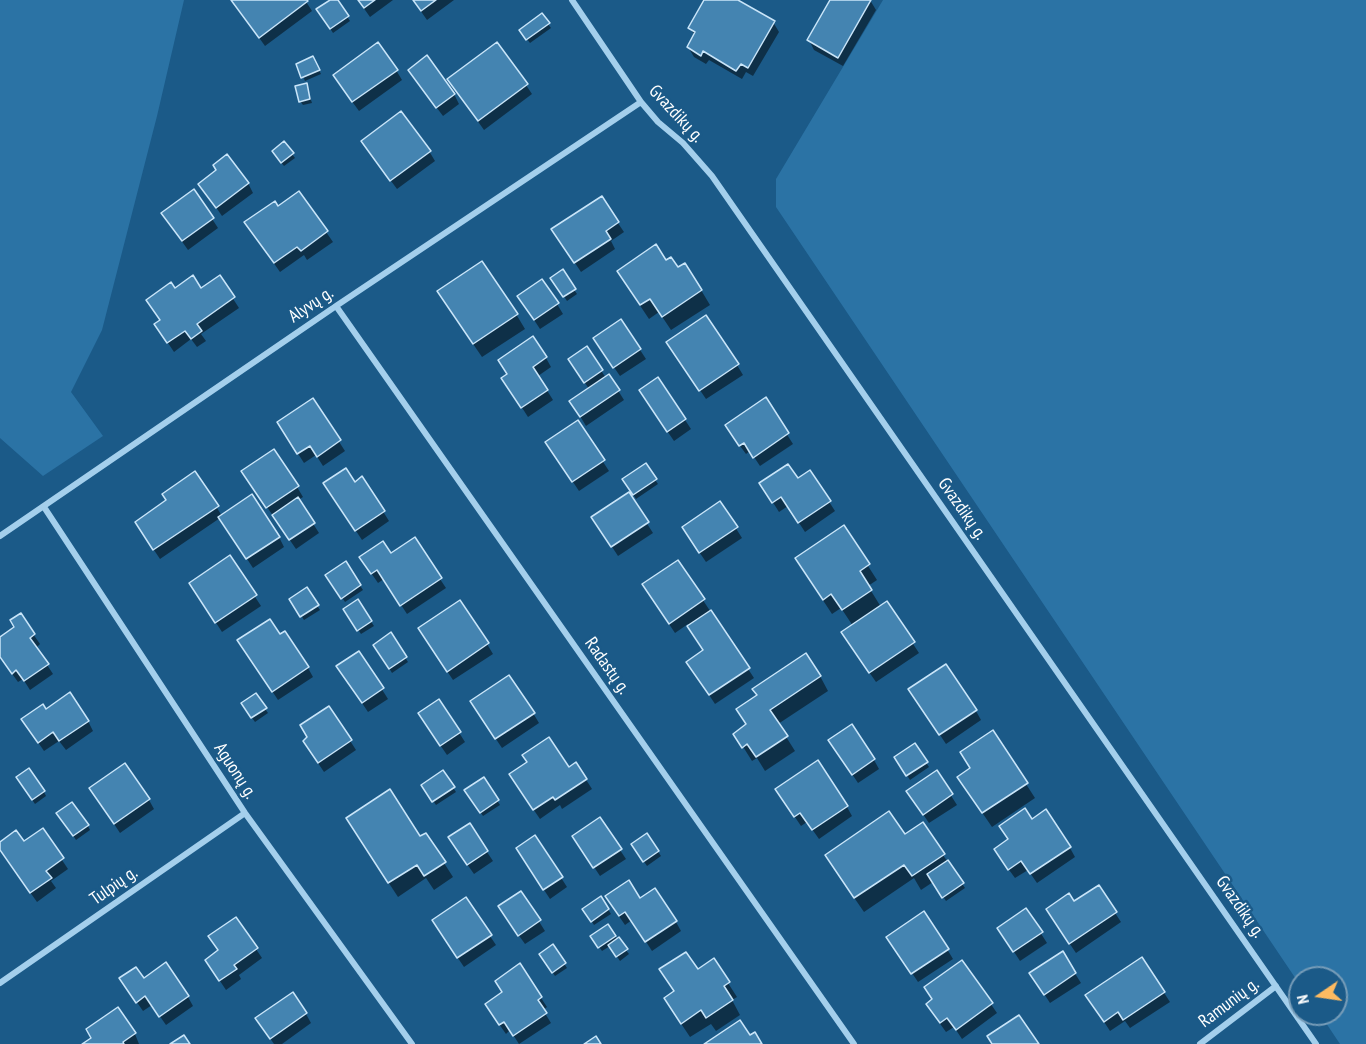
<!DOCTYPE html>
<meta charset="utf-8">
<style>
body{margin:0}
#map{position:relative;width:1366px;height:1044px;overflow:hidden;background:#1b5a88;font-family:"PT Sans Narrow",sans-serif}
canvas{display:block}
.north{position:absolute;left:1288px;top:966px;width:60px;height:60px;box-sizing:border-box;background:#1b5a88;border:2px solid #769cb8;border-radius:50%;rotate:257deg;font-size:16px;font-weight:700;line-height:24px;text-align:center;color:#fff}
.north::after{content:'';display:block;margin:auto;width:21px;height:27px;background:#fdba61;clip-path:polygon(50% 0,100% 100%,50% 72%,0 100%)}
</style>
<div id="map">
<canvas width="1366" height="1044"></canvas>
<div class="north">N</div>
</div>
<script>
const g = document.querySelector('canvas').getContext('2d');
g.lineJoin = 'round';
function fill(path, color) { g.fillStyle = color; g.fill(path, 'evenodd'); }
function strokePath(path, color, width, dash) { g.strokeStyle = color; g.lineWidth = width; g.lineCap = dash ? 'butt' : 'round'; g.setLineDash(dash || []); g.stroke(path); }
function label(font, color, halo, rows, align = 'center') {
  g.font = font + ' "PT Sans Narrow",sans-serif'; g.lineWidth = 5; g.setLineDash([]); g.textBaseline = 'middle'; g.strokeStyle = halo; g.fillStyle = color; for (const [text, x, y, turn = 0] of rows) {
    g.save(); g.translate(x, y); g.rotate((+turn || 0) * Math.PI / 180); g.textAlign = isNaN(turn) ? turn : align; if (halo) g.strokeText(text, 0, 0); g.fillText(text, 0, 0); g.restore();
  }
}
fill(new Path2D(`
 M0 0H184L157 116 102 330 71 392 103 436 43 476 0 438Z
 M883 0H1366V1044H1340L1320 1014H1336V978H1300V985L776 207V179Z`), '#2b73a5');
fill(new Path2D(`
 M232 0H305L312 11 265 46Z
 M332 0H336L350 21 333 33 318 10Z
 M358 0H393L370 17Z
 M413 0H454L427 20Z
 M706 0H735L773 22 779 32 753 76 746 72 742 79 709 60 706 64 694 57 688 47 695 36 690 28Z
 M832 0H870L876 10 843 66 814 50 809 40Z
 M548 24 551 28 530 43 523 34Z
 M315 62 321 74 305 81 298 65Z
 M396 70 402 80 359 111 340 85Z
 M415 79 454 94 459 104 443 116Z
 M306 85 312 103 303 105 300 101Z
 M526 85 532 94 484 130 455 89Z
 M368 150 429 151 435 161 397 189Z
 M292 154 295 158 284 166 276 156Z
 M248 183 253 193 222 216 200 184Z
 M194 191 218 228 188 250 169 223Z
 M299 193 333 242 307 260 304 255 280 272 252 232Z
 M601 198 624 232 611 241 615 249 581 272 559 239Z
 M666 262 678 269 701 290 710 305 671 330 659 312 649 319 627 286Z
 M562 272 577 294 567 301 552 278Z
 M219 277 239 308 201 334 206 341 197 347 191 339 174 352 162 334V321L174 290H201Z
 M557 304 563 314 540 329 525 306Z
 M447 306 516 314 525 329 482 357Z
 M621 321 646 359 620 376 600 347Z
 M586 348 606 378 609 376 624 400 586 426 577 411 589 389 570 359Z
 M674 352 737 365 743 375 706 399Z
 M546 358 551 367 538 376 553 400 528 417 503 378Z
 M658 379 691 429 674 441 646 400Z
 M312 400 345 451 323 466 316 455 304 463 284 432Z
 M765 400 793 444 760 466 750 451 746 454 732 435Z
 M577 422 609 471 579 491 553 452Z
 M645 465 658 484 636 499 626 483Z
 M810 472 835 511 805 532 788 506 779 512 767 493 797 480Z
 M195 473 222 516 279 537 284 547 253 568 220 518 160 559 142 532Z
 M362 478 389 521 362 540 331 493Z
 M249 481 297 487 303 497 298 500 319 533 296 549Z
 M628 494 653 533 618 556 599 527Z
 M720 503 742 538 706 562 689 537Z
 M843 527 877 580 868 586 881 607 886 603 919 653 876 682 848 642 853 626 841 608 832 614 805 573Z
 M391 555 440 579 446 588 407 614 384 579 378 583 367 567Z
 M229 557 261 606 222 632 196 592Z
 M678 562 754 678 715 704 694 672 705 651 688 624 675 633 649 594Z
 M345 563 363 590 345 602 327 575Z
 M306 589 320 610 304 620 291 600Z
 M358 602 374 626 361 634 345 610Z
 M20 615 40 644 36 648 53 674 30 690 23 679 18 682 0 657V639L16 627Z
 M391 635 408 662 392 673 375 645Z
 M280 636 308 668 313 677 278 700 245 650Z
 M425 638 487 644 493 654 453 680Z
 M359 653 388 699 368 712 344 676Z
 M820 676 828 691 778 724 795 751 765 771 757 758 752 761 735 734 747 725 738 710Z
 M256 695 268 713 255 722 245 708Z
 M916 699 976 711 981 720 946 744Z
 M439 701 465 742 447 755 425 723Z
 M329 708 356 750 324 772 310 751Z
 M45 711 88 721 93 731 66 750 59 741 44 751 29 729Z
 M477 711 533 713 539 723 502 748Z
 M915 745 929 767 910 780 896 758Z
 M836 750 874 760 879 769 858 783Z
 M576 764 592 789 562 809 560 805 540 819 516 784 568 769Z
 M972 769 1026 784 1035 798 992 827 968 792Z
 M443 772 456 792 436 805 423 786Z
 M936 772 957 805 929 823 914 801Z
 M483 779 500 805 483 816 466 790Z
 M20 782 44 792 46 796 35 804Z
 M91 789 149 800 154 809 120 833Z
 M782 798 847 807 852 816 819 839 807 822 801 826Z
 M61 817 88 826 90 830 76 840Z
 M1032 821 1070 848 1075 857 1037 883 1028 870 1015 878 1001 859 1010 840Z
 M469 825 493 861 474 874 455 847Z
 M42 830 68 869 51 881 56 888 37 902 3 854 0 849V843H24Z
 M356 833 420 838 444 863 453 877 434 890 426 878 398 897Z
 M647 835 661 856 647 866 633 845Z
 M904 836 943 855 965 888 946 901 933 882 921 890 914 878 864 912 835 870Z
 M535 837 567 887 550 899 523 858Z
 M580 846 620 850 626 859 600 876Z
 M1098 887 1121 922 1076 953 1053 919Z
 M521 893 545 931 525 944 505 916Z
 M601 898 611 914 594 925 584 909Z
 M640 900 676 922 681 931 652 951 632 920 625 925 612 906Z
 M1026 910 1047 943 1020 961 1005 938Z
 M236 919 262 958 239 975 241 979 226 990 212 969Z
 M607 926 629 954 620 961 610 946 602 951 592 937Z
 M439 930 490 936 496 945 464 967Z
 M553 946 567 968 555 976 541 954Z
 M894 946 947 949 953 959 918 982Z
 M1062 953 1081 983 1050 1003 1037 983Z
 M1142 959 1170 1002 1130 1028 1125 1021 1110 1031 1093 1005Z
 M962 962 997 1013 962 1039 954 1027 946 1032 933 1014V1000Z
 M520 966 547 1007 543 1010 551 1023 519 1044 510 1030 506 1034 492 1014Z
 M697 971 728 983 737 997 732 1000 740 1015 716 1031 711 1024 690 1037 674 1013 675 992Z
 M143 980 188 997 193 1006 166 1025 152 1005 143 1011 127 988Z
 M306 1014 311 1023 282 1044H274L263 1028Z
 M135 1034 139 1044H85Z`), '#0007');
const building = new Path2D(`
 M231 0H307L308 1 259 38Z
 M330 0H338L349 16 330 29 316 9Z
 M358 0H375L364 8Z
 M413 0H436L421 11Z
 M704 0H738L775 21 748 68 741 64 736 71 703 51 701 56 687 47 695 32 688 28Z
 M830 0H871L838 58 807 40Z
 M542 13 550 23 526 40 519 30Z
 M378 42 398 70 352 102 333 75Z
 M497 42 528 84 478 121 447 79Z
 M427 55 455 94 436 108 408 70Z
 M313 56 320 70 301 78 296 64Z
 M307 83 310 99 299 102 295 86Z
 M401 111 431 151 390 181 361 141Z
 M284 141 294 153 281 163 272 151Z
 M227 154 249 183 216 208 198 184 216 170 213 165Z
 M194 189 214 218 182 241 161 213Z
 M299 191 328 231 301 251 297 247 274 263 244 222 275 201 278 206Z
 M602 196 619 222 606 231 611 239 574 263 551 229Z
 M656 244 666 260 671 257 678 267 685 263 702 290 662 317 650 299 640 305 617 271Z
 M482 261 518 314 473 344 437 291Z
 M563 269 576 289 563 297 550 278Z
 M193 275 201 288 220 275 235 297 197 324 202 331 191 339 185 331 167 343 154 324 160 320 146 300 171 282 175 288Z
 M542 279 559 303 534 320 517 296Z
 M706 315 739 364 699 391 666 342Z
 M621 319 641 349 613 368 593 338Z
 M533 336 547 357 533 367 548 390 521 408 501 378 507 374 498 360Z
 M587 346 603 370 584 383 568 359Z
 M609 374 620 390 580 417 569 401Z
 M658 377 686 419 667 432 639 390Z
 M766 397 789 433 753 458 744 443 739 446 725 425Z
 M313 398 341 440 317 457 310 446 297 454 277 422Z
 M578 420 605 460 572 482 545 442Z
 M274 449 299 486 266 508 241 471Z
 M646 463 657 479 633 495 622 479Z
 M788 464 798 478 810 470 831 501 798 523 781 497 772 503 759 483Z
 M346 468 355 482 362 476 385 511 355 531 323 483Z
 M195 471 219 506 153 550 135 522 166 500 162 494Z
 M629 492 649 522 611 547 591 517Z
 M252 494 280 537 246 559 218 517Z
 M298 497 315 523 289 540 272 515Z
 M720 501 738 527 699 553 682 527Z
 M844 525 870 564 860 571 872 590 842 610 831 594 823 600 795 558Z
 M415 537 442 578 400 606 377 570 371 574 359 557 383 541 391 553Z
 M230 555 257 595 215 623 189 583Z
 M678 560 705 599 669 624 642 584Z
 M346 561 361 585 341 599 325 575Z
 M307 587 319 605 300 617 289 599Z
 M358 599 372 621 357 631 343 609Z
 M460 600 489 643 447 672 418 628Z
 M887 601 915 642 869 673 841 632Z
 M711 610 750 668 709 695 686 662 703 650 687 626Z
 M21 613 35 634 30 638 49 664 24 681 16 670 12 674 0 657V637L14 627 10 620Z
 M270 619 280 634 285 631 309 667 272 692 237 640Z
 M391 632 407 657 389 669 373 645Z
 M359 651 384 688 362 703 336 666Z
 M806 653 821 676 770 710 788 736 756 757 747 744 742 748 733 734 746 724 736 709 757 695 752 689Z
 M946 664 977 710 939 735 908 689Z
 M509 675 535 713 495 739 470 701Z
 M70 692 89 721 59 741 53 732 38 743 21 719 43 704 46 709Z
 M256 693 267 708 251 718 241 703Z
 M439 699 461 732 440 746 418 713Z
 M329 706 352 740 318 763 303 741 307 737 300 725Z
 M852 724 875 759 852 775 828 740Z
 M993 730 1028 783 982 813 957 777 970 768 960 752Z
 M549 737 569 767 576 762 587 779 555 800 553 797 533 810 509 774 527 762 522 755Z
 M915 743 928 762 906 776 894 757Z
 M818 760 848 806 812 830 800 813 794 817 775 789Z
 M125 763 150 799 114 824 89 788Z
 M29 768 45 791 32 800 16 777Z
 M443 770 455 787 432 802 421 785Z
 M937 770 953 794 923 815 906 791Z
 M484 777 499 800 480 813 464 790Z
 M390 789 420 836 426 833 446 862 424 876 417 865 388 883 346 818Z
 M72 802 89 825 73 836 56 813Z
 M1025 808 1032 819 1046 809 1071 847 1030 874 1021 861 1008 870 994 849 1008 839 999 826Z
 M889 811 905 834 923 822 945 854 912 876 904 865 854 898 825 855Z
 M600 817 622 849 593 868 572 836Z
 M470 823 488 851 467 865 448 837Z
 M43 828 64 858 46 871 52 878 30 893 0 850V842L16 830 24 841Z
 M647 833 659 851 643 862 631 844Z
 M535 835 563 877 543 890 516 848Z
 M948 860 964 883 942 898 927 874Z
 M629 880 640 898 655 888 677 921 645 942 625 912 619 916 605 896Z
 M1099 885 1117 912 1069 944 1046 909 1069 893 1074 901Z
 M521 891 541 920 518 936 498 906Z
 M601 896 609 909 591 922 582 909Z
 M466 897 492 935 457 958 432 920Z
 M1026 908 1043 932 1013 952 997 928Z
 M924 911 949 949 911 974 886 937Z
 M236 917 258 948 234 965 237 969 219 981 205 960 218 950 208 936Z
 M608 924 616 936 598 948 590 936Z
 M619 937 628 949 616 957 608 945Z
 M553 944 566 963 552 973 539 954Z
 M1063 951 1076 973 1044 995 1029 973Z
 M686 952 698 969 714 958 730 982 724 986 733 1000 706 1018 701 1010 681 1024 664 998 674 991 659 969Z
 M1142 957 1165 992 1123 1020 1118 1012 1104 1022 1085 995Z
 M962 960 993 1003 956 1030 947 1018 940 1023 926 1004 932 999 924 987Z
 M166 962 189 996 159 1017 145 996 136 1003 119 978 136 967 144 978Z
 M520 963 542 997 538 1000 547 1013 513 1036 504 1022 499 1025 485 1004 502 992 495 981Z
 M293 992 307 1013 270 1039 255 1018Z
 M118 1007 136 1033 123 1042 124 1044H82L91 1038 86 1029Z
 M1019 1015 1039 1044H992L987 1036Z
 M740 1020 750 1035 755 1032 762 1044H704Z
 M184 1035 190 1044H170Z
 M596 1036 601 1044H584Z`);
fill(building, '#4484b1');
strokePath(building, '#c9e5f9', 1.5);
strokePath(new Path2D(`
 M572 0 641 102 658 122 683 143 712 176 1316 1044
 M336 306 854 1044
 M44 507 245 813 412 1044
 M0 536 336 306 641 102
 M0 983 245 813
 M1200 1044 1276 986`), '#a4cfec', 6);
label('18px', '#fff', '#1b5a88', [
 ["Gvazdikų g.",676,114,47],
 ["Alyvų g.",311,305,-34],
 ["Gvazdikų g.",962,509,55],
 ["Radastų g.",607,666,55],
 ["Aguonų g.",235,771,57],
 ["Tulpių g.",114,886,-35],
 ["Gvazdikų g.",1240,907,55],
 ["Ramunių g.",1229,1003,-37]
]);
</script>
